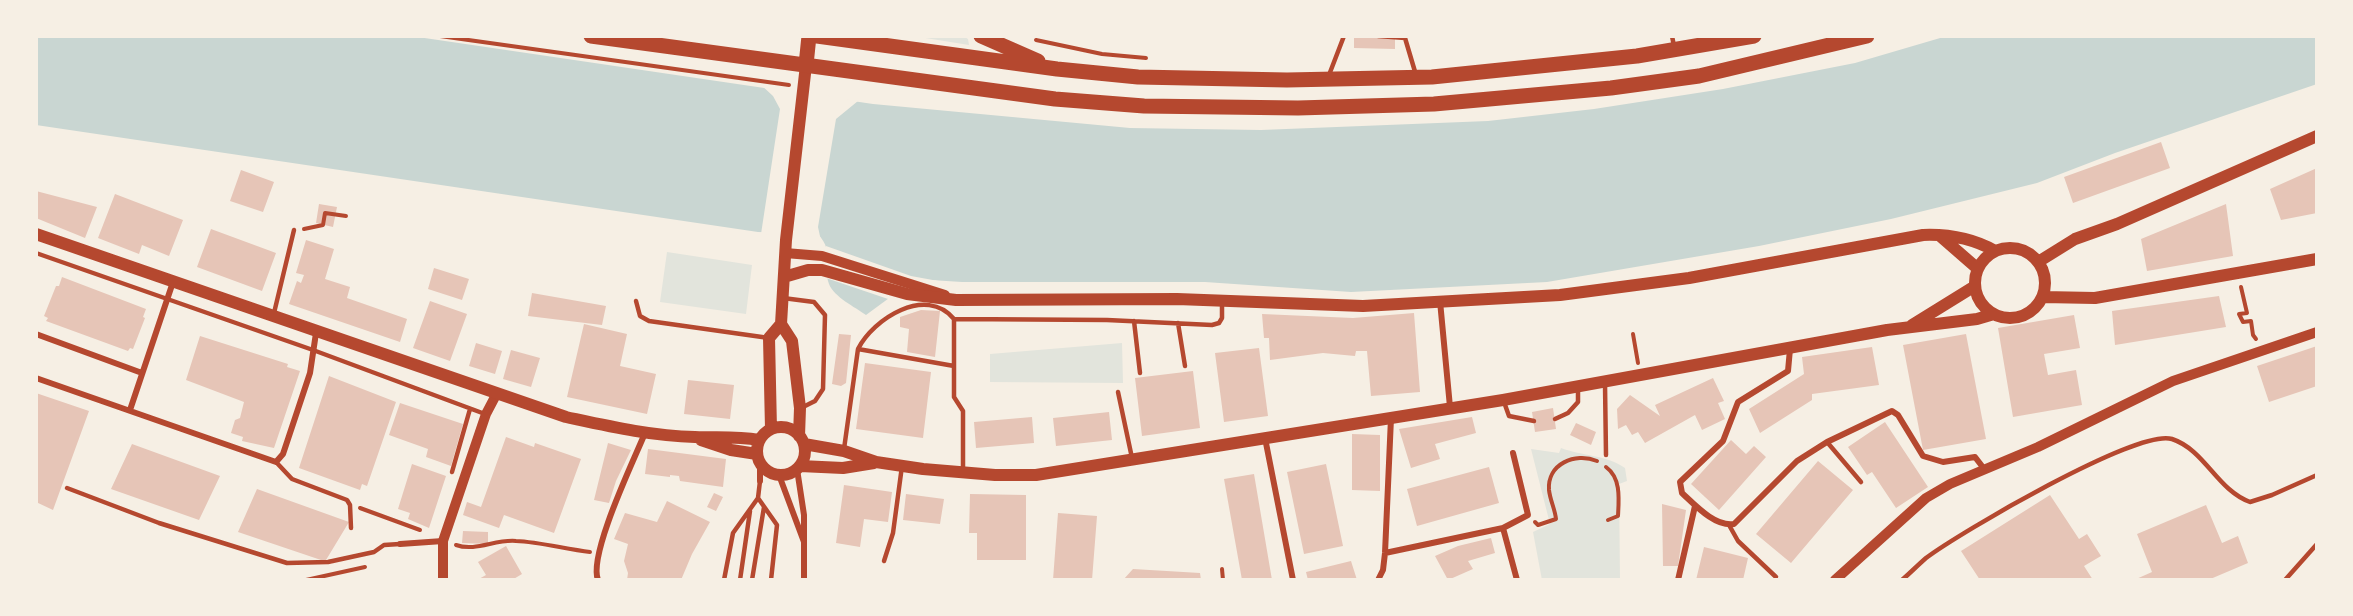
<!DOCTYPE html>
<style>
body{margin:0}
#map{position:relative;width:2353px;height:616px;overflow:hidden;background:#f6efe4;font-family:"Golos Text",sans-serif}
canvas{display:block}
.frame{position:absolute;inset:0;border:38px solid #f6efe4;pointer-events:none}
</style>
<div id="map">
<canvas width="2353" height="616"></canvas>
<div class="frame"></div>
</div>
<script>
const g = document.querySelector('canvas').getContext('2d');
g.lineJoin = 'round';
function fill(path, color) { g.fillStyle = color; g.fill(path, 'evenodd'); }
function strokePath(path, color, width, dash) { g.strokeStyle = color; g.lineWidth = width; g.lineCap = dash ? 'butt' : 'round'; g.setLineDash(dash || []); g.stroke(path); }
fill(new Path2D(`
 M913 36H963L968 39 969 45Z
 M667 252 752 265 746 314 660 302Z
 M1122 343 1123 383 990 382V354Z
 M1561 448C1582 456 1607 455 1625 468L1627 481 1619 484 1620 580H1542L1533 532 1550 524 1531 449 1559 453Z`), '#e2e4dc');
fill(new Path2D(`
 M36 36H411L873 104 1130 128 1261 130 1488 121 1594 109 1723 89 1855 63 1947 36H2317V84L2115 153 2037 183 1891 219 1759 246 1547 282 1351 292 1205 282H962L915 279 866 315C855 307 834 297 829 284 822 263 836 255 818 234L758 232 36 125Z`), '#c9d6d2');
fill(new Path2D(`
 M760 84 858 101 836 119 818 227 821 241 817 237 761 234 780 109 773 96Z
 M826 246 911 276 960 285H1078H962L916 282 891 300 826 278Z`), '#f6efe4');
fill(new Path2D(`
 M1354 36H1395V49L1354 48Z
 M2161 142 2170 168 2073 203 2064 177Z
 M2317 168V213L2281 220 2270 189Z
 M241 170 274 182 263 212 230 201Z
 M36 191 97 207 85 238 36 218Z
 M115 194 183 220 169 256 142 245 139 254 98 238Z
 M319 204 337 207 333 227 316 223Z
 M2226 204 2233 256 2147 271 2141 239Z
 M211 229 276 253 262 291 197 267Z
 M306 240 334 249 325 279 350 287 347 298 407 319 400 342 289 304 297 281 301 283 304 275 296 273Z
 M434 268 469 279 462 300 428 289Z
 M62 277 146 309 143 317 145 318 133 349 130 348 128 351 46 321 48 318 44 316 56 286H59Z
 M532 293 606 306 602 325 528 316Z
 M2219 296 2226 327 2115 345 2112 311Z
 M430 301 467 314 450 361 413 348Z
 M921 310 940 311 935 357 907 352 909 329 900 327V317Z
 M1414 313 1420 392 1371 396 1367 351H1356L1355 356 1323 353 1270 360 1269 338H1264L1262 314 1353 318Z
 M2074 315 2080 348 2044 354 2048 375 2076 370 2082 405 2013 417 1998 328Z
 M584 324 627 334 620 366 656 374 647 414 567 397Z
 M839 334 851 335 846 383 841 386 832 384Z
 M1966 334 1986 439 1923 450 1903 345Z
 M200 336 288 364 287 367 300 371 274 448 242 441 243 437 231 433 235 420 240 418 244 402 186 380Z
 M476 343 502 351 495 374 469 366Z
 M2317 346V386L2269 402 2257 366Z
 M1872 347 1879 385 1812 394V400L1760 433 1749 409 1804 374 1802 357Z
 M1259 348 1268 416 1224 422 1215 353Z
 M511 350 540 358 531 387 503 379Z
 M865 363 931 372 923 438 856 429Z
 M1193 371 1200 428 1142 436 1135 378Z
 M329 376 396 402 367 486 362 484 360 490 299 468Z
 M1713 378 1724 401 1718 403 1725 419 1702 430 1695 415 1645 443 1638 432 1632 435 1626 425 1618 429 1617 409 1630 395 1660 416 1655 405Z
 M688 380 734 385 730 419 684 414Z
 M36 393 89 411 53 510 36 502Z
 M400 403 463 424 451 466 426 457 428 449 389 435Z
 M1553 408 1556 429 1535 432 1532 412Z
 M1109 412 1112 440 1056 446 1053 418Z
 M1032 417 1034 443 976 448 974 422Z
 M1472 417 1476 433 1435 444 1440 459 1411 468 1399 429Z
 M1885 422 1928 487 1896 508 1872 472 1867 475 1848 447Z
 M1576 423 1596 432 1591 445 1570 435Z
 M1352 434 1380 435V491L1352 490Z
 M506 437 534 447 535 443 581 459 554 533 504 515 499 528 463 515 467 502 481 507Z
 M1731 440 1746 454 1754 446 1766 457 1719 510 1691 484Z
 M608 443 631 450 616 481 609 503 594 500Z
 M132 444 220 476 199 520 111 489Z
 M648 449 726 459 723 487 680 481 679 476 670 475V477L645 474Z
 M1818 461 1853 490 1791 563 1756 534Z
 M412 464 446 476 429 528 408 519 410 513 398 509Z
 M1326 464 1343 546 1304 554 1287 472Z
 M1489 467 1499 503 1417 526 1407 489Z
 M1254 474 1272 580H1242L1224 479Z
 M844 485 892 492 888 522 864 519 860 547 836 543Z
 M257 489 349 522 326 560H321L238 532Z
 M714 493 723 497 716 511 707 507Z
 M906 494 944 499 940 524 903 520Z
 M970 494 1026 495V560H977V533H969Z
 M2050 495 2079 539 2087 534 2101 556 2084 566 2093 580H1980L1961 551Z
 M667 501 710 522 692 554 681 580H627L628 573 624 561 628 544 614 539 625 513 657 522Z
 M1662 504 1686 510 1678 566H1663Z
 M2206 505 2222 543 2238 536 2248 563 2208 580H2134L2152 572 2137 534Z
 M1058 513 1097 516 1092 580H1053Z
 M463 531 488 532V544L462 543Z
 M1491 538 1495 553 1468 561 1473 569 1448 580 1435 556 1458 546Z
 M506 546 522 574 512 580H477L486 575 478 562Z
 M1704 547 1748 558 1743 580H1696Z
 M1351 561 1357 580H1308L1306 572Z
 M1133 569 1200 573 1201 580H1123Z`), '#e6c5b7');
strokePath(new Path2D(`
 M440 36 789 85
 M1036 40 1102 54 1146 58
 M304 229 323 225 325 213 346 216
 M2241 287 2247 313 2239 314 2243 322 2251 321 2253 335 2256 339
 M1633 334 1638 363
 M1606 467C1621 478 1619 498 1618 516L1608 520
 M360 508 420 530
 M1535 522 1538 525 1556 519C1555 509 1550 500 1549 490 1547 464 1575 452 1597 461
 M456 545C476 552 495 539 516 541 540 542 565 549 590 552
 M1222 569 1223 580
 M306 580 365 567`), '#b5482f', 4);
strokePath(new Path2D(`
 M1378 36 1405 38 1416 75
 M1672 36 1674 46
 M1329 75 1344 36
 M36 253 313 350 485 414
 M783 298 814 302 825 315 823 389 815 401 803 407
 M636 301 640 316 649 321 769 338
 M274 313 294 230
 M1134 321 1140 373
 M1178 323 1185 366
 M858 349C873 319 926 285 954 319
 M954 366V319L1107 320 1212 325 1219 323 1222 318V301
 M1605 384 1606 455
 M1118 392 1132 458
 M1504 402 1509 416 1534 421
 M1555 419 1568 413 1578 402V386
 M1827 442 1861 482
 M844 449 858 349 954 366V397L963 411V470
 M276 462 292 479 347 500 350 505 351 528
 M452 472 470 409
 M67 488 159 523 287 563 328 562 374 552 384 545 400 544
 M758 498 777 525 771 580
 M1729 525 1738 541 1776 577
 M884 561 893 533 902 466
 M724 580 733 533 758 498 760 481
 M740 580 750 511
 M752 580 764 507
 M1902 580C1910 573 1918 565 1926 558 1959 533 2138 428 2172 439 2205 450 2217 490 2250 502L2272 495 2317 475
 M2285 580 2317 544`), '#b5482f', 4.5);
strokePath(new Path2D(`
 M1440 301 1450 407
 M36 334 142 373
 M1790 349 1788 371 1738 402 1723 441 1680 482 1682 493C1695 505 1715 527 1734 524L1797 461 1827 442 1892 411 1898 415 1923 456 1943 462 1975 457 1985 470
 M36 378 276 462 283 454 310 373 316 333
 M130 410 173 282
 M1265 438 1293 580
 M797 469 804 515V580
 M779 475 804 542
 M760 481V463
 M1503 528 1517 580
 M400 544 443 541
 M1385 553 1503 528 1528 515 1513 453
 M598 580C588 555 634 460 645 433
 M1378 580 1383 570 1385 553 1391 418
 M1678 580 1695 506`), '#b5482f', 6);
strokePath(new Path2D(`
 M785 253 822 256 945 295
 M443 580V541L486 414 496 395
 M1835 580 1926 498 1950 484 2038 447 2173 381 2317 332`), '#b5482f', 10);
strokePath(new Path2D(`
 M36 234 566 417C608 426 651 436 695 437 718 438 736 436 759 440
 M1939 235 1978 269
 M1975 283a35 35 0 1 1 70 0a35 35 0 1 1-70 0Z
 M2038 262 2075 239 2117 224 2317 136
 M784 277 808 270H822L907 294 956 300 1177 299 1363 306 1560 295 1689 278 1923 235C1949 234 1972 238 1995 251
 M2043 297 2095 298 2317 259
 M1912 325 1975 286
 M757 451a24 24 0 1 1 48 0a24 24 0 1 1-48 0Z
 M771 429 769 338 781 324
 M799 436 800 408 792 341 781 324 786 240 806 65
 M701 440 731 450 757 454
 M804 444 844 451 876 462 923 469 995 475H1036L1503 400 1887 330 1977 319 1994 314
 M800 466 843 468 874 463`), '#b5482f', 12);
strokePath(new Path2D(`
 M591 36 1055 99 1144 106 1298 108 1434 104 1611 88 1699 76 1867 36
 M817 36 1057 69 1138 77 1287 80 1432 77 1637 56 1754 36
 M981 36 1038 61
 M806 65 809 36`), '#b5482f', 15);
</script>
